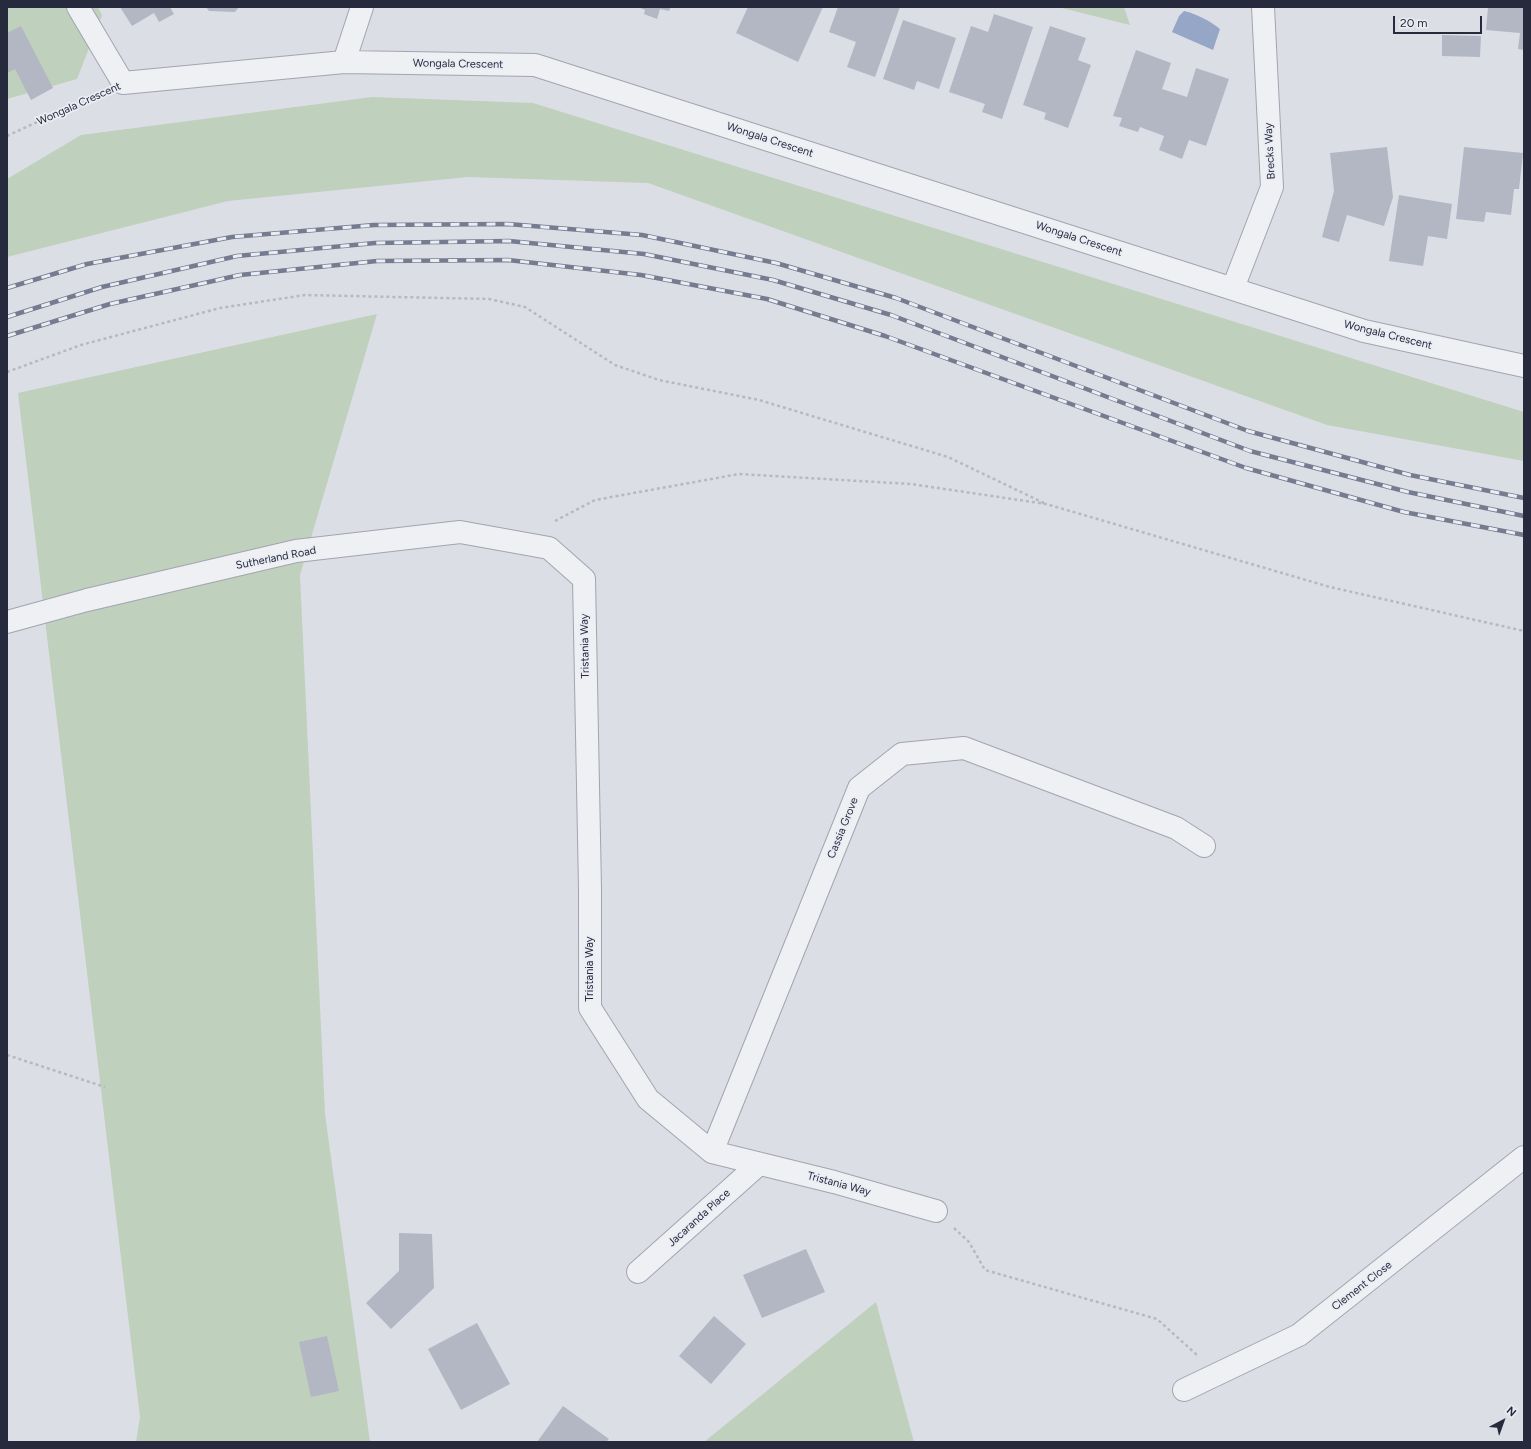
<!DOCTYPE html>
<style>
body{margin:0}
#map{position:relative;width:1531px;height:1449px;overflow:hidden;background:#dcdee6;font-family:Figtree,sans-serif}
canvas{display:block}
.frame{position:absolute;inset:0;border:8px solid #262a3c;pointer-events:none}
.north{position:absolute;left:1483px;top:1401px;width:40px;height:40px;-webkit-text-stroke:3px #ebedf4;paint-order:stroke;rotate:41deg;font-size:11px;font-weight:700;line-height:16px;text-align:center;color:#262a3c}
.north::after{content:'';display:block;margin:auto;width:14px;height:18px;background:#262a3c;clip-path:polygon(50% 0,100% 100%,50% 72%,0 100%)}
.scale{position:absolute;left:1393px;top:16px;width:89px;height:18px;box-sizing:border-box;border:2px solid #262a3c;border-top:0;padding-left:5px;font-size:12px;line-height:14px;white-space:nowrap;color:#262a3c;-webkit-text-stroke:3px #ebedf4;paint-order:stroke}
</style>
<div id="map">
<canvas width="1531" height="1449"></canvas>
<div class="frame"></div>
<div class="north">N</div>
<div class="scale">20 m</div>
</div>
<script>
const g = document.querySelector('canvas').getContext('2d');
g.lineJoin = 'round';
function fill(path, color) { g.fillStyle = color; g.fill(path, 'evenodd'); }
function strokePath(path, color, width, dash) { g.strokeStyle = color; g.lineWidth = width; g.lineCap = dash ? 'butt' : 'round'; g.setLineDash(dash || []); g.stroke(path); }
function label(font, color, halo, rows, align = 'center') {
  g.font = font + ' Figtree,sans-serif'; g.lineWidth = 3.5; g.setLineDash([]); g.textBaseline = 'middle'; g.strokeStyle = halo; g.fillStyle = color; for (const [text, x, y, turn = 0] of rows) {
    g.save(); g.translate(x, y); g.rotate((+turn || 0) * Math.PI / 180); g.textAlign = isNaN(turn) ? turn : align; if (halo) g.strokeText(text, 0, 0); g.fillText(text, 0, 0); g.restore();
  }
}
fill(new Path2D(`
 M7 7H98L102 15 77 79 7 99Z
 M1058 7H1124L1130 25Z
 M372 97 533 103 1524 412V461L1327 425 648 183 468 177 228 201 7 257V179L81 135Z
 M377 314 300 575 325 1114 370 1442H136L140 1417 18 393Z
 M876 1302 914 1442H704Z`), '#bfd0bd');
fill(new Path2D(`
 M1184 11C1197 14 1210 21 1220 29L1213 50 1172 32 1179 16Z`), '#96a6c6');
fill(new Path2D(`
 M120 7H170L174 14 159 22 154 13 132 26Z
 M206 7H239L235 12 209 11Z
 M638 7H671L669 11 660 9 657 19 644 14 645 10Z
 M748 7H823L798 62 736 33Z
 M838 7H900L875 77 847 67 856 42 829 32Z
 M1488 7H1524V50L1518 49 1520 33 1486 30Z
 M994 14 1033 27 1002 119 982 112 985 104 949 92 971 26 988 32Z
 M903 20 956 38 939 89 917 81 914 90 883 79Z
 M21 26 53 88 31 100 15 69 7 73V33Z
 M1050 26 1086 38 1078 60 1091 65 1068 128 1044 119 1046 113 1023 105Z
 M1442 35 1481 36 1480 57 1442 56Z
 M1136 50 1171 63 1162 89 1187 97 1196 68 1229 79 1206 146 1189 140 1182 159 1159 150 1164 136 1140 127 1138 132 1119 126 1122 118 1113 116Z
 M1387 147 1393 197 1384 226 1347 215 1339 242 1322 237 1334 191 1330 153Z
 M1464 147 1523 153 1519 189H1514L1511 215 1486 212 1484 222 1456 219Z
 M1399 195 1452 204 1447 239 1428 236 1423 266 1389 261Z
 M399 1233 432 1234 434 1288 391 1329 366 1303 399 1271Z
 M806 1249 825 1292 762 1318 743 1275Z
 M714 1316 746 1344 711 1384 679 1356Z
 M477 1323 510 1384 461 1410 428 1349Z
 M327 1336 339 1391 311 1397 299 1342Z
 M563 1406 609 1439 606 1442H537Z`), '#b3b7c3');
const minor = new Path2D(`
 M78 7 123 83 344 62 535 65 1364 331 1524 366
 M344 62 362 7
 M1233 288 1272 187 1263 7
 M7 622 87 600 296 551 460 532 549 548 584 579 590 889V1008L648 1099 712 1152 834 1182 936 1211
 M712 1152 859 788 902 754 964 748 1176 828 1204 846
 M638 1272 759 1164
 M1184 1390 1299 1335 1524 1157`);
strokePath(minor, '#a2a4b0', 24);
strokePath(new Path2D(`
 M7 136 98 94
 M7 372 81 345 220 308 305 295 489 299 525 307 615 365 659 380 759 400 948 457 1046 504
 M555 521 595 500 739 474 911 484 1046 504 1330 587 1524 631
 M7 1055 105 1087
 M954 1228 969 1242 985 1270 1157 1319 1197 1355`), '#b6b9c0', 2.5, [3, 3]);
strokePath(minor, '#eef0f4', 22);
const rail = new Path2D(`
 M7 288 87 264 232 237 374 225 508 224 642 235 776 263 896 298 1248 431 1410 475 1524 498
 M7 317 102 287 237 256 375 243 509 241 644 254 773 280 891 315 1250 451 1408 492 1524 516
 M7 336 110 304 240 275 377 261 508 260 641 275 767 299 885 336 1246 468 1404 512 1524 535`);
strokePath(rail, '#767b8f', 4.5);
strokePath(rail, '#ebedf4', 3, [9]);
label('11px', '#262a3c', '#ebedf4', [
 ["Wongala Crescent",458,64,1],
 ["Wongala Crescent",79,104,-24],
 ["Wongala Crescent",770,140,18],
 ["Brecks Way",1270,151,-93],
 ["Wongala Crescent",1079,239,18],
 ["Wongala Crescent",1388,335,14],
 ["Sutherland Road",276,558,-11],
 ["Tristania Way",585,646,-91],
 ["Cassia Grove",843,828,-68],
 ["Tristania Way",590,969,-90],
 ["Tristania Way",839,1184,15],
 ["Jacaranda Place",699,1218,-42],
 ["Clement Close",1362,1286,-38]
]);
</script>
